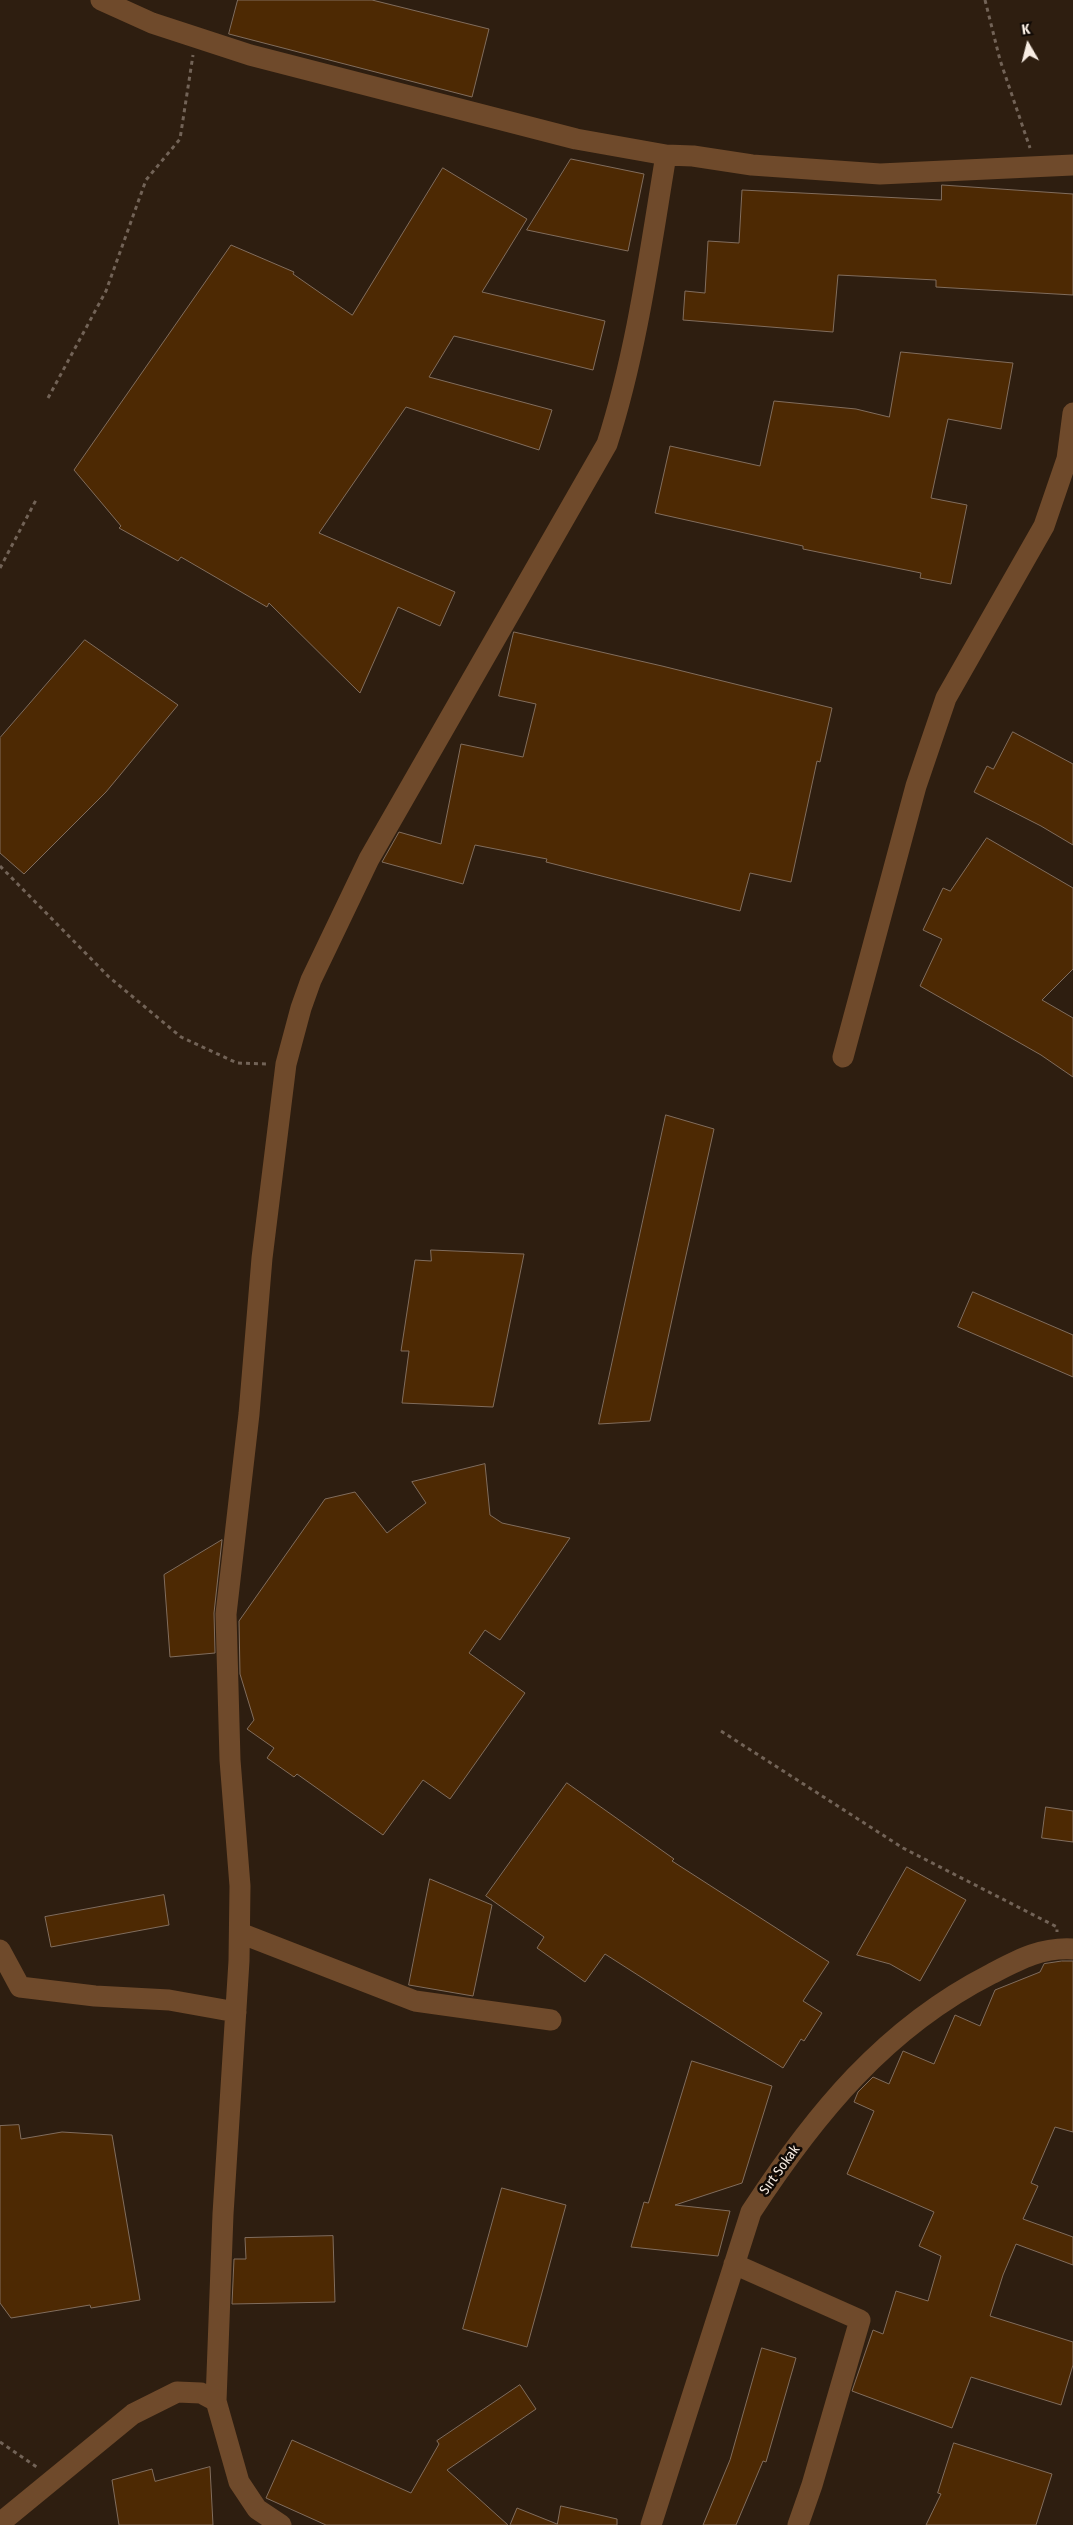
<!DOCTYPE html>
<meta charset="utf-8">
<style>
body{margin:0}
#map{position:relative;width:1073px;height:2525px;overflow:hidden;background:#2e1e10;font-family:"Fira Sans Condensed",sans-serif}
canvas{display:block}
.north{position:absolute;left:1003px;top:20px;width:50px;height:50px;-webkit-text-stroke:4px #110a05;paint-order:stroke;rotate:352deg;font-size:14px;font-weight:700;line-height:20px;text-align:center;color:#f8ede3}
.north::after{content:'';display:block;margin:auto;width:18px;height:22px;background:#f8ede3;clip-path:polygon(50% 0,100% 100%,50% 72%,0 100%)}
</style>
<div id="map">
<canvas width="1073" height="2525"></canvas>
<div class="north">K</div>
</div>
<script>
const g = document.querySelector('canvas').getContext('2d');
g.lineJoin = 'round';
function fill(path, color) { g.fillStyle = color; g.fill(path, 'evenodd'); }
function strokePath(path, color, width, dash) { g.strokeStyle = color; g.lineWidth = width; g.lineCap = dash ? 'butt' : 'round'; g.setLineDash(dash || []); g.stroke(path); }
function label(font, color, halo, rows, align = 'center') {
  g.font = font + ' "Fira Sans Condensed",sans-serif'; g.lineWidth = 5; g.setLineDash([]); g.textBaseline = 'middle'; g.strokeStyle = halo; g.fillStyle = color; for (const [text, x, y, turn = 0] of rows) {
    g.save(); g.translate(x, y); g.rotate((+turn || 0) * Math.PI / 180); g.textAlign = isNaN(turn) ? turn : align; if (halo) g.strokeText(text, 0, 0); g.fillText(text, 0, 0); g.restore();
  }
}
const building = new Path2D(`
 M238 0H372L489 29 472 97 229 34Z
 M571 159 644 174 628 251 527 230Z
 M443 168 527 219 482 292 605 321 593 370 454 336 429 377 552 410 539 450 406 407 319 533 455 592 440 626 398 607 360 693 269 603 267 607 181 557 178 561 119 528 121 526 74 470 231 245 294 272 293 274 352 315Z
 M942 185 1073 194V295L936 287V280L838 275 833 332 683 320 685 291 705 293 708 241 739 243 742 190 941 200Z
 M901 352 1013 363 1001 429 948 419 931 498 967 505 951 584 920 578 921 573 803 549V546L655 513 670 446 760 466 774 401 856 409 889 417Z
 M514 632 662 666 832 708 820 762 817 761 791 882 750 873 740 911 546 862 547 859 475 845 463 884 382 862 399 832 441 844 461 744 523 757 536 704 499 696Z
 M85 640 178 705 106 792 24 874 0 853V738Z
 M1013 732 1073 764V845L1041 826 974 792 987 766 993 769Z
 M987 838 1073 888V969L1042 1000 1073 1018V1077L1041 1055 920 986 942 939 923 930 943 888 950 891Z
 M666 1115 714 1129 679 1287 650 1421 599 1424Z
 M431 1250 524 1254 493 1407 402 1403 409 1351H401L415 1260 431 1261Z
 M973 1292 1073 1335V1377L958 1327Z
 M485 1464 490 1515 502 1523 570 1538 500 1640 485 1630 469 1653 525 1693 450 1799 423 1780 383 1835 297 1774 294 1777 267 1758 274 1748 247 1729 254 1720 240 1674 239 1621 325 1499 355 1492 387 1533 426 1503 412 1482Z
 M222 1540 214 1613 215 1653 170 1657 164 1575Z
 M567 1783 674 1859 672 1861 829 1962 803 2001 822 2013 804 2041 801 2039 783 2068 605 1954 585 1982 537 1948 544 1937 486 1896Z
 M1046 1807 1073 1811V1842L1042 1838Z
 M907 1867 966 1900 920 1981 890 1964 857 1955Z
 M430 1879 492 1905 473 1996 409 1985Z
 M164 1895 169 1925 51 1947 45 1917Z
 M1062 1961H1073V2132L1055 2127 1031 2183 1038 2186 1023 2219 1073 2237V2265L1016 2244 1003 2275 990 2316 1073 2342V2365L1061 2405 971 2377 952 2428 852 2391 873 2330 883 2334 896 2291 928 2301 941 2256 919 2246 934 2212 847 2174 874 2111 854 2102 858 2092 873 2077 889 2084 903 2051 934 2064 955 2015 980 2026 995 1990 1040 1972 1044 1964Z
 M692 2061 772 2086 742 2183 675 2205 730 2211 718 2256 631 2247 644 2202 648 2203Z
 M19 2125 21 2139 62 2132 112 2135 140 2300 91 2308 90 2305 11 2318 0 2303V2126Z
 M502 2188 566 2205 527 2347 463 2329Z
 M333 2236 335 2302 232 2304 234 2259H246L245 2238Z
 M762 2348 796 2358 766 2462 763 2461 736 2525H703L730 2460Z
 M520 2385 536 2409 447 2470 508 2525H326L266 2498 292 2440 411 2493 439 2444 437 2441Z
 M954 2443 1052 2474 1036 2525H926L941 2494 938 2493Z
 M210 2467 213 2525H119L112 2480 152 2469 155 2481Z
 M561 2506 617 2519V2525H510L517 2508 557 2524Z`);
fill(building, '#4d2903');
strokePath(building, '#816d5d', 1);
strokePath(new Path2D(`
 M985 0 1000 60 1030 148
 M48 398 106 291 146 180 180 139 193 55
 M0 568 36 500
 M0 866 109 977 181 1037 237 1063 267 1064
 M721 1731 903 1848 1057 1927V1932
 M0 2442 38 2468`), '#726357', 3, [4, 4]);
strokePath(new Path2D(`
 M101 0 152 23 250 55 576 139 666 155 693 156 752 165 880 174 1073 165
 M843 1057 916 786 946 698 1044 526 1067 459 1073 413
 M240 1933 415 2001 551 2020
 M0 1950 20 1987 95 1996 169 2000 236 2012
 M734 2264 860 2320 812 2485 798 2525
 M0 2523 133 2414 177 2392 201 2393 216 2401
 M281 2525 257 2509 239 2482 216 2401 223 2214 239 1961 240 1886 230 1760 226 1614 249 1414 262 1258 286 1064 301 1008 311 980 369 859 607 444C637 351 650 251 666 155
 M651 2525 751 2212C815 2114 885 2028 991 1974 1018 1960 1041 1947 1073 1949`), '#6f4a2b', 21);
label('14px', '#f8ede3', '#110a05', [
 ["Sırt Sokak",780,2170,-54]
]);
</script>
